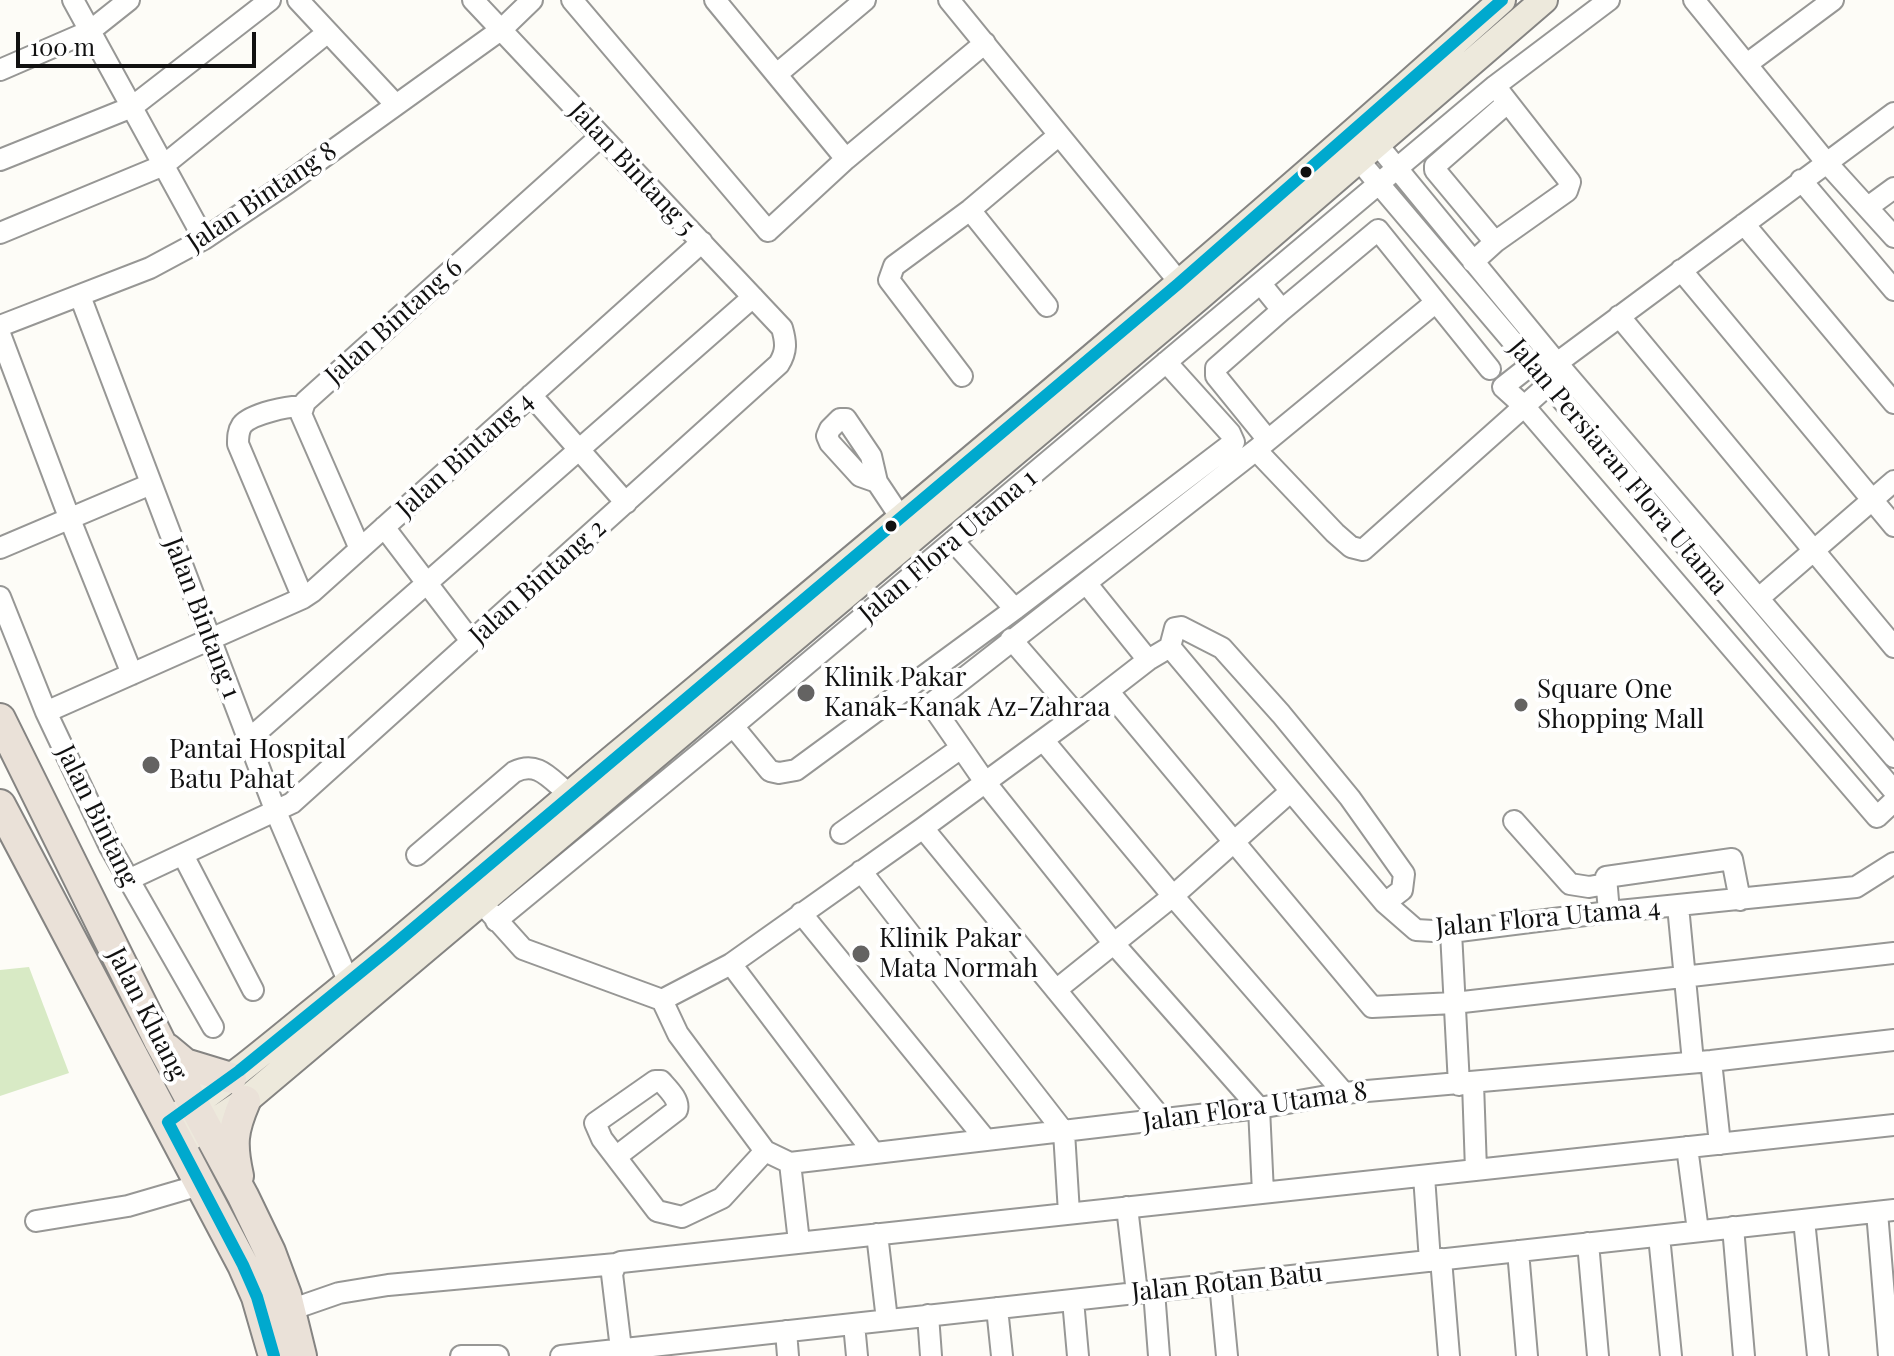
<!DOCTYPE html>
<style>
body{margin:0}
#map{position:relative;width:1894px;height:1356px;overflow:hidden;background:#fdfcf7;font-family:"Playfair Display",serif}
canvas{display:block}
.scale{position:absolute;left:16px;top:32px;width:240px;height:36px;box-sizing:border-box;border:4px solid #111;border-top:0;padding-left:10px;font-size:24px;line-height:28px;white-space:nowrap;color:#111;-webkit-text-stroke:6px #fff;paint-order:stroke}
</style>
<div id="map">
<canvas width="1894" height="1356"></canvas>
<div class="scale">100 m</div>
</div>
<script>
const g = document.querySelector('canvas').getContext('2d');
g.lineJoin = 'round';
function fill(path, color) { g.fillStyle = color; g.fill(path, 'evenodd'); }
function strokePath(path, color, width, dash) { g.strokeStyle = color; g.lineWidth = width; g.lineCap = dash ? 'butt' : 'round'; g.setLineDash(dash || []); g.stroke(path); }
function label(font, color, halo, rows, align = 'center') {
  g.font = font + ' "Playfair Display",serif'; g.lineWidth = 8; g.setLineDash([]); g.textBaseline = 'middle'; g.strokeStyle = halo; g.fillStyle = color; for (const [text, x, y, turn = 0] of rows) {
    g.save(); g.translate(x, y); g.rotate((+turn || 0) * Math.PI / 180); g.textAlign = isNaN(turn) ? turn : align; if (halo) g.strokeText(text, 0, 0); g.fillText(text, 0, 0); g.restore();
  }
}
fill(new Path2D(`
 M29 967 69 1073 0 1096V970Z`), '#d8eac5');
const minor = new Path2D(`
 M73 0 204 239
 M298 0 396 105
 M572 0 768 231 846 159 985 43
 M715 0 846 159
 M949 0 1180 283
 M1694 0 1826 162 1894 237
 M1747 64 1833 0
 M0 70 90 31 129 0
 M777 74 865 0
 M1368 133 1557 363 1894 757
 M1351 151 1894 791
 M0 160 132 107 270 0
 M1801 180 1894 290
 M1868 207 1894 188
 M970 210 1047 306
 M1744 224 1894 403
 M0 233 164 165 328 32
 M1495 242 1435 170V166L1506 104
 M1473 262 1495 242 1567 191 1570 182 1495 86
 M1681 270 1894 526
 M1261 284 1282 310 1378 230 1490 369
 M80 296 276 812 349 983
 M1619 316 1894 647
 M0 326 150 268 204 239 286 184 502 29 532 0
 M0 334 69 517 132 674
 M1545 364 1531 365 1503 387 1524 406 1877 817 1894 801
 M962 376 889 280 894 266 970 210 1059 135
 M531 395 626 503
 M1268 440 1216 376V368L1282 310
 M1256 450 1335 533 1351 547 1363 550 1548 385 1557 363 1894 113
 M877 482 860 476 830 443 827 436 830 429 840 419H846L871 456 877 482 901 518
 M384 527 471 641
 M953 541 1015 609
 M0 548 151 484
 M360 549 301 414 305 402 601 136
 M1086 583 1148 660
 M0 597 46 712 110 847 213 1027
 M303 598 238 444C238 437 238 431 242 425 251 414 290 405 303 407
 M1759 598 1894 481
 M1011 639 1077 715
 M1170 647 1175 628 1181 627 1222 648 1281 714 1350 798 1404 874 1402 890 1385 903
 M1108 691 1372 1007 1454 1003 1894 953
 M46 712 303 598 312 592 702 242
 M733 726 770 771 779 773 796 770 1015 609 1234 442 1230 433 1166 362
 M248 740 753 297
 M1043 740 1173 896 1344 1093
 M1514 821 1570 884 1589 887 1606 884
 M923 828 1162 1119
 M841 833 961 748
 M183 855 253 990
 M417 855 514 772C538 760 550 779 569 794
 M1894 863 1856 887 1609 912 1451 932 1416 930 1385 903 1170 647 1148 660 1077 715 923 828 731 964 662 1000 678 1034 765 1151 790 1163 1259 1108 1344 1093 1711 1061 1894 1040
 M861 871 1064 1132 1069 1213
 M128 880 292 803 779 364C787 351 786 342 782 328L473 0
 M1678 906 1693 1062
 M488 910 523 949 662 1000
 M1609 912 1606 877 1732 859 1740 900
 M801 913 986 1140
 M496 921 733 726 1495 86 1609 0
 M1451 932 1459 1085
 M731 964 873 1152
 M1056 990 1173 896 1291 791
 M1711 1061 1720 1144
 M1473 1083 1476 1170
 M1687 1147 1698 1231
 M617 1156 677 1110C680 1100 668 1089 661 1081H655L595 1123 602 1139 657 1211 682 1217 722 1198 765 1151
 M790 1163 799 1242
 M1424 1176 1430 1261
 M1263 1193 1259 1108 1115 945 985 782 931 704 1256 450 1436 302
 M1127 1207 1137 1293
 M1877 1212 1889 1356
 M1804 1220 1818 1356
 M36 1221 128 1206 200 1185
 M1733 1227 1744 1356
 M877 1234 887 1320
 M1659 1236 1671 1356
 M1588 1243 1598 1356
 M1518 1251 1527 1356
 M1441 1259 1449 1356
 M1220 1283 1227 1356
 M1154 1291 1159 1356
 M1073 1300 1078 1356
 M997 1308 1002 1356
 M290 1310 339 1293 388 1285 616 1264
 M928 1315 931 1356
 M854 1324 857 1356
 M786 1331 788 1356
 M621 1349 612 1274 616 1264 621 1262 1894 1125
 M461 1356H498
 M561 1356 1894 1210`);
const major = new Path2D(`
 M168 1122C217 1090 262 1053 307 1016 417 929 521 834 629 745 923 500 1218 256 1502 0
 M180 1144 245 1101 1199 297 1544 0`);
const highway = new Path2D(`
 M0 719 160 1042 243 1196 270 1252 286 1295 301 1356
 M0 805 243 1265 257 1297 274 1356
 M167 1049 185 1064 231 1078
 M238 1176C231 1144 232 1131 245 1101`);
strokePath(minor, '#979795', 24);
strokePath(major, '#858482', 30);
strokePath(highway, '#858482', 34);
strokePath(minor, '#fffffe', 20);
strokePath(major, '#ede9dc', 26);
strokePath(highway, '#eae1d8', 30);
strokePath(new Path2D(`
 M274 1356 257 1297 243 1265 168 1122 239 1071 389 949 1178 284 1502 0`), '#00a9ce', 12);
for (const [x, y, r, color] of [
 [1306,172,7,"#111"],
 [891,526,7,"#111"],
 [806,693,10,"#646362"],
 [1521,705,8,"#646362"],
 [151,765,10,"#646362"],
 [861,954,10,"#646362"]
]) { const dot = new Path2D(); dot.arc(x, y, r, 0, 2 * Math.PI); g.fillStyle = color; g.fill(dot); strokePath(dot, '#fff', 3); }
label('26px', '#111', '#fff', [
 ["Jalan Bintang 5",632,169,47],
 ["Jalan Bintang 8",262,197,-34],
 ["Jalan Bintang 6",394,322,-42],
 ["Jalan Bintang 4",465,455,-42],
 ["Jalan Persiaran Flora Utama",1618,467,50],
 ["Jalan Flora Utama 1",948,546,-40],
 ["Jalan Bintang 2",538,582,-42],
 ["Jalan Bintang 1",202,618,69],
 ["Jalan Bintang",97,816,64],
 ["Jalan Flora Utama 4",1548,918,-5],
 ["Jalan Kluang",147,1014,63],
 ["Jalan Flora Utama 8",1255,1107,-8],
 ["Jalan Rotan Batu",1227,1283,-6]
]);
label('26px', '#111', '#fff', [
 ["Klinik Pakar",824,678],
 ["Kanak-Kanak Az-Zahraa",824,708],
 ["Square One",1537,690],
 ["Shopping Mall",1537,720],
 ["Pantai Hospital",169,750],
 ["Batu Pahat",169,780],
 ["Klinik Pakar",879,939],
 ["Mata Normah",879,969]
], 'left');
</script>
